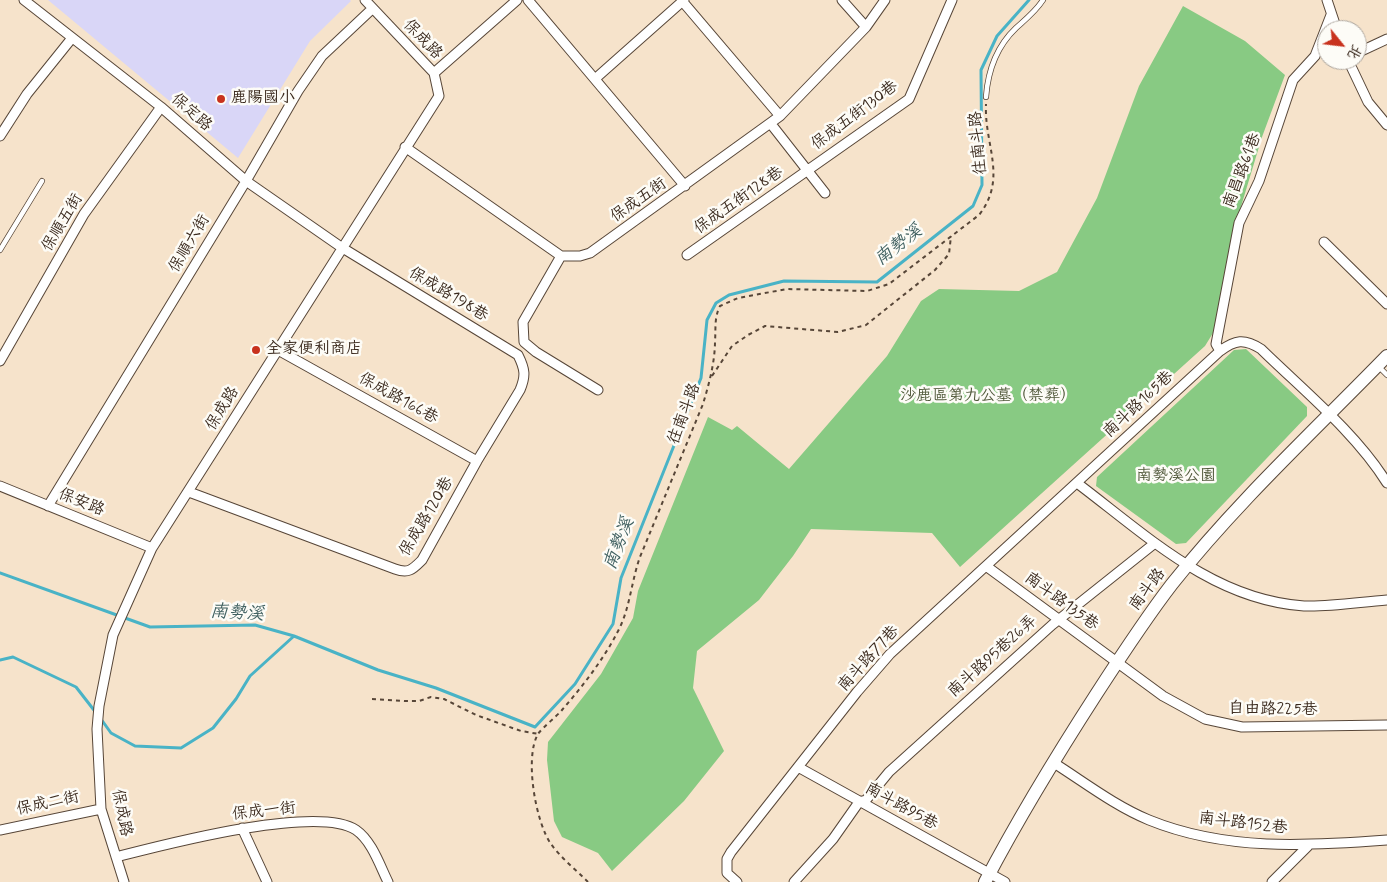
<!DOCTYPE html>
<meta charset="utf-8">
<style>
body{margin:0}
#map{position:relative;width:1387px;height:882px;overflow:hidden;background:#f6e3cb;font-family:Mynerve,"LXGW WenKai TC",sans-serif}
canvas{display:block}
.north{position:absolute;left:1317px;top:20px;width:50px;height:50px;box-sizing:border-box;background:#fdfcf7;border:1px solid #afa8a0;border-radius:50%;rotate:119deg;font-size:14px;font-weight:700;line-height:20px;text-align:center;color:#3b2a1e}
.north::after{content:'';display:block;margin:auto;width:18px;height:22px;background:#c8321e;clip-path:polygon(50% 0,100% 100%,50% 72%,0 100%)}
</style>
<div id="map">
<canvas width="1387" height="882"></canvas>
<div class="north">北</div>
</div>
<script>
const g = document.querySelector('canvas').getContext('2d');
g.lineJoin = 'round';
function fill(path, color) { g.fillStyle = color; g.fill(path, 'evenodd'); }
function strokePath(path, color, width, dash) { g.strokeStyle = color; g.lineWidth = width; g.lineCap = dash ? 'butt' : 'round'; g.setLineDash(dash || []); g.stroke(path); }
function label(font, color, halo, rows, align = 'center') {
  g.font = font + ' Mynerve,"LXGW WenKai TC",sans-serif'; g.lineWidth = 5; g.setLineDash([]); g.textBaseline = 'middle'; g.strokeStyle = halo; g.fillStyle = color; for (const [text, x, y, turn = 0] of rows) {
    g.save(); g.translate(x, y); g.rotate((+turn || 0) * Math.PI / 180); g.textAlign = isNaN(turn) ? turn : align; if (halo) g.strokeText(text, 0, 0); g.fillText(text, 0, 0); g.restore();
  }
}
fill(new Path2D(`
 M48 0H350L351 1 310 41 238 158Z`), '#d9d6f7');
fill(new Path2D(`
 M1183 6 1245 41 1285 75 1262 137 1236 223 1213 333 1205 346 960 567 932 533 811 529 793 556 759 600 697 651 693 688 724 751 684 801 612 871 598 853 562 837 554 821 547 760 548 742 601 674 633 618 638 591 708 417 732 430 737 426 789 469 887 356 921 301 939 289 1019 291 1057 272 1097 198 1139 86Z
 M1246 349 1307 407V416L1186 543 1176 544 1096 486 1097 477 1234 350Z`), '#88ca83');
strokePath(new Path2D(`
 M0 573 150 627 255 625 294 636 378 670 436 688 535 727 575 684 613 624 621 578 701 378 707 320 716 303 729 295 784 281 877 282 973 206 982 185 981 70 997 36 1029 0
 M0 660 13 657 76 687 97 714
 M101 719 111 733 135 746 181 748 213 728 236 699 250 676 294 636`), '#49b3c6', 3);
const lane = new Path2D(`
 M986 97C988 70 996 47 1016 28 1026 19 1036 11 1043 0
 M0 250 42 181
 M1379 367 1387 375`);
const street = new Path2D(`
 M24 0 161 107 246 181 341 247 518 355C525 369 526 376 520 390L477 461 422 560C413 569 409 574 395 569L189 492
 M528 0 685 186
 M842 0 866 27
 M1327 0 1337 30
 M683 2 780 116
 M1357 53 1387 39
 M1348 60 1368 102 1387 125
 M434 73 517 0
 M596 78 684 0
 M771 124 825 193
 M0 136 27 94 72 38
 M405 147 561 256H580L590 253 780 116 866 27 885 0
 M1324 242 1387 304
 M687 255 909 99 952 0
 M561 256 523 322 524 342 536 352 598 390
 M278 350 477 461
 M1220 351 1216 344 1239 223 1259 181 1293 80 1315 56 1331 15
 M0 361 84 214 161 107
 M1077 483C1146 535 1213 600 1304 606 1331 607 1360 602 1387 600
 M0 486 152 548
 M48 506 246 181 298 91 322 56 372 9
 M986 566 1163 696 1205 719 1242 727 1387 725
 M1054 763C1084 782 1115 806 1149 820 1225 851 1307 846 1387 840
 M798 767 1005 882
 M242 828 267 882
 M0 830 101 809
 M116 857C163 845 317 804 356 830 372 841 380 866 388 882
 M124 882 101 809 97 729 99 706 113 635 152 548 439 96 434 73 365 0
 M737 882 727 873V859L731 852 857 692 890 654 1220 351C1235 340 1244 338 1261 349 1303 390 1356 433 1387 483
 M794 882 833 839 859 802 866 800 889 772 1052 625 1155 543
 M1272 882 1308 846`);
const secondary = new Path2D(`
 M985 882C1019 817 1057 755 1097 693 1121 656 1145 619 1172 584 1237 502 1314 431 1387 356`);
strokePath(lane, '#574638', 6);
strokePath(street, '#574638', 11);
strokePath(secondary, '#574638', 14);
strokePath(new Path2D(`
 M712 376 732 346 748 335 765 326 838 332 866 325 935 270 949 254 951 236
 M372 699 406 701H419L431 697 444 699 476 715 521 731 539 734
 M588 882C576 870 561 858 551 844 536 823 524 758 538 734 543 727 556 717 562 710 582 687 603 660 617 633 630 610 631 582 640 557L703 404C709 384 715 362 715 341 716 328 714 318 720 306L738 298 787 289 867 291 889 284 979 215C1008 178 984 145 986 104`), '#574638', 2, [4, 4]);
strokePath(lane, '#fff', 4.5);
strokePath(street, '#fff', 9);
strokePath(secondary, '#fff', 12);
for (const [x, y, r, color] of [
 [221,99,5,"#c8321e"],
 [256,350,5,"#c8321e"]
]) { const dot = new Path2D(); dot.arc(x, y, r, 0, 2 * Math.PI); g.fillStyle = color; g.fill(dot); strokePath(dot, '#fdfcf7', 2); }
label('16px', '#3b2a1e', '#fdfcf7', [
 ["保成路",422,40,46],
 ["保定路",191,113,41],
 ["保成五街130巷",855,116,-37],
 ["往南斗路",979,143,-95],
 ["南昌路61巷",1243,171,-69],
 ["保成五街",639,201,-35],
 ["保成五街128巷",739,201,-35],
 ["保順五街",63,223,-59],
 ["保順六街",190,244,-59],
 ["保成路198巷",448,295,31],
 ["保成路166巷",398,399,29],
 ["南斗路165巷",1139,405,-43],
 ["保成路",223,409,-58],
 ["往南斗路",685,414,-69],
 ["保安路",81,503,22],
 ["保成路120巷",427,517,-59],
 ["南斗路",1148,590,-53],
 ["南斗路135巷",1061,602,36],
 ["南斗路95巷26弄",993,657,-42],
 ["南斗路77巷",869,659,-48],
 ["自由路225巷",1273,710,1],
 ["保成二街",48,804,-12],
 ["南斗路95巷",901,807,29],
 ["保成一街",264,812,-6],
 ["保成路",121,813,79],
 ["南斗路152巷",1243,824,7]
]);
label('16px', '#3b2a1e', '#fdfcf7', [
 ["鹿陽國小",231,99],
 ["全家便利商店",266,350]
], 'left');
label('16px', '#525a3c', '#fdfcf7', [
 ["沙鹿區第九公墓（禁葬）",988,397],
 ["南勢溪公園",1176,477]
]);
label('italic 18px', '#416161', '#fdfcf7', [
 ["南勢溪",899,246,-38],
 ["南勢溪",620,544,-69],
 ["南勢溪",237,614,3]
]);
</script>
